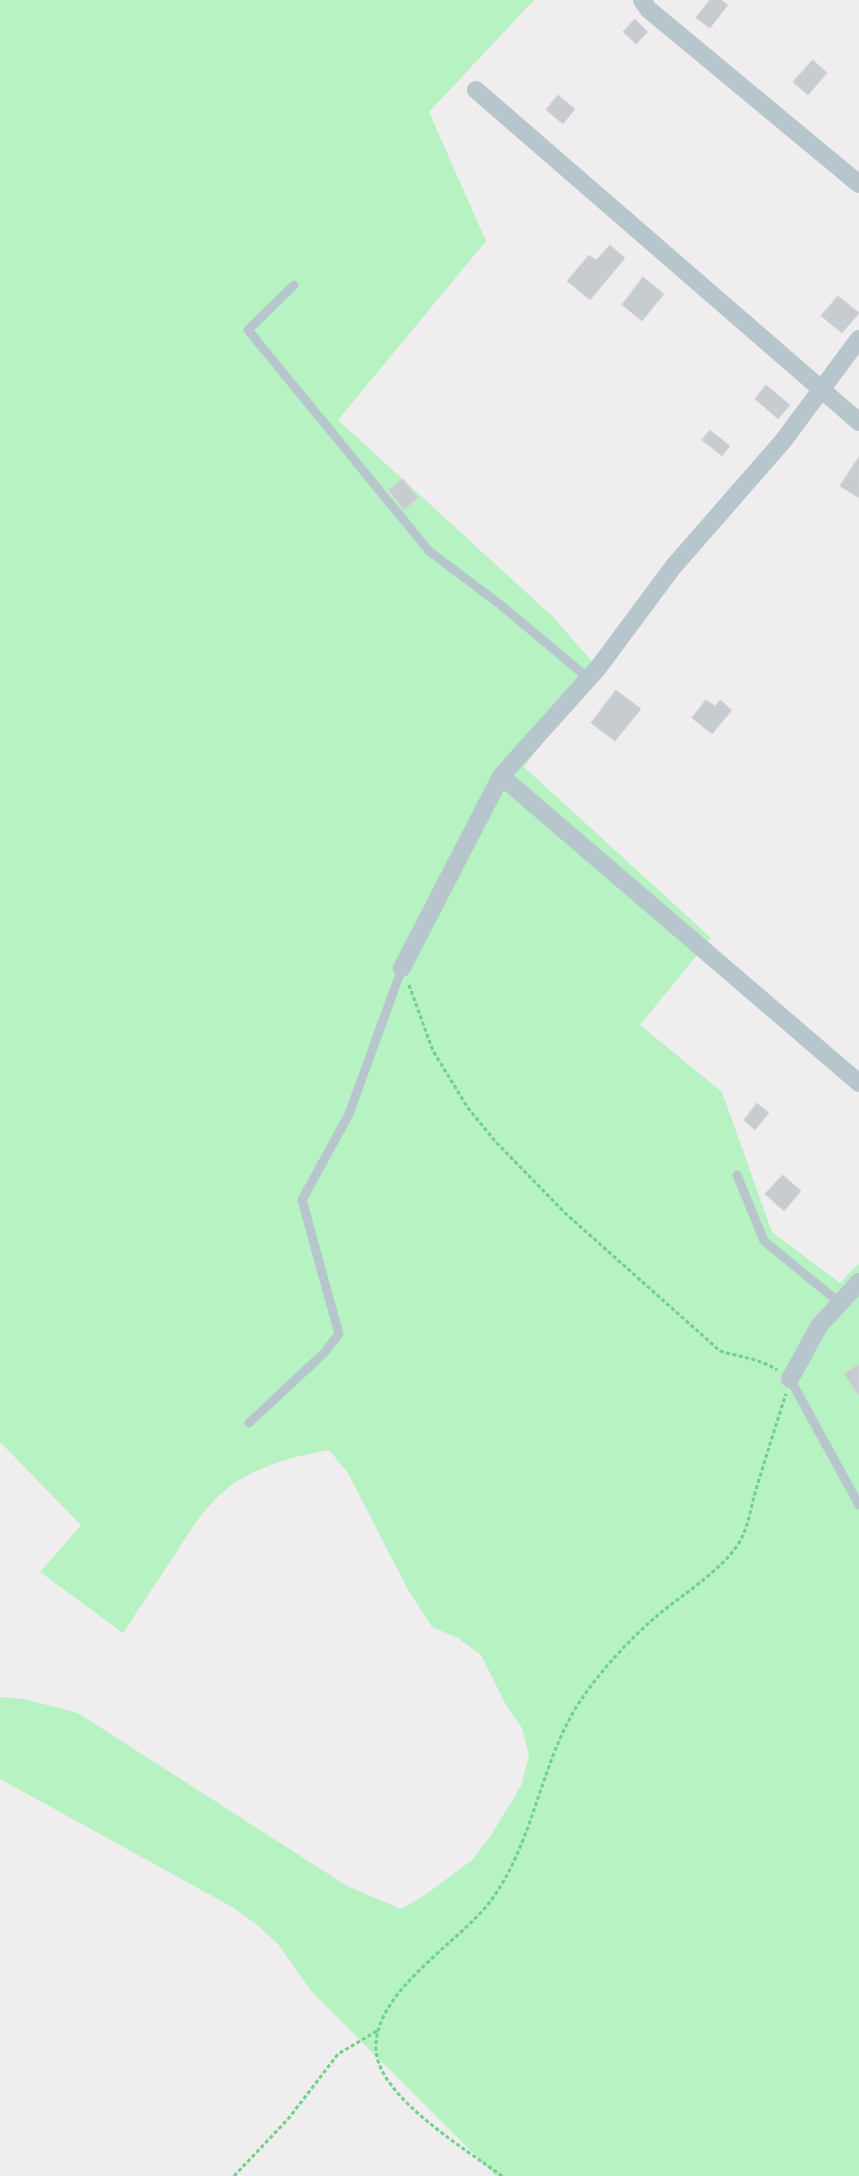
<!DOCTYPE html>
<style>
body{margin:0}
canvas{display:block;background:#f0edee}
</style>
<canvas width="859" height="2176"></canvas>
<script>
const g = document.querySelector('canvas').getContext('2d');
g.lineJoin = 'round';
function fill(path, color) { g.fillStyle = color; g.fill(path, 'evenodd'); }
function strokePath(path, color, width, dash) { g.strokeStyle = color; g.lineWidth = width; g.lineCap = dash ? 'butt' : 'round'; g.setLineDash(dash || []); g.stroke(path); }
fill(new Path2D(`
 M0 0H534L429 112 486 241 338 420 552 616 598 668 524 767 711 938 640 1025 722 1092 772 1232 840 1283 859 1263V2176H496L311 1991 278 1944 257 1925 234 1908 0 1779V1697L24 1699 78 1713 347 1886 401 1909 425 1895 472 1860 490 1837 521 1786 529 1756 522 1728 506 1705 481 1655 458 1638 432 1627 408 1590 348 1473 329 1450C294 1456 250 1468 223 1492 203 1509 188 1534 174 1556 157 1581 140 1607 123 1633L40 1572 81 1525 0 1442Z`), '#b7f2c2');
const building = new Path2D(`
 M710 0H721L728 5 710 28 696 18Z
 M635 19 648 32 636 44 623 32Z
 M813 60 827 73 808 95 793 82Z
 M558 95 575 109 563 124 546 110Z
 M610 245 625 258 590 300 567 281 589 255 596 260Z
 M643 277 664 294 642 321 622 305Z
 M838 296 859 313 842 333 821 316Z
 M766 385 790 405 778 419 755 399Z
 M710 430 730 446 722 456 702 440Z
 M859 457V498L840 486Z
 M403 479 418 498 404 510 389 490Z
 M616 690 641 709 615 741 591 723Z
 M706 700 715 706 720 700 732 710 712 734 692 718Z
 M757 1103 769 1113 755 1130 744 1120Z
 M783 1175 801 1191 784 1211 765 1194Z
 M859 1364V1396L844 1374Z`);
fill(building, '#c7ccd1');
strokePath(building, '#d1d5da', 1);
strokePath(new Path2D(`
 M409 985 433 1051 468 1108 495 1141 565 1213 720 1351C740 1357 761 1359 777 1370
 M234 2176 289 2118 338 2054 377 2031
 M502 2176C467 2150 380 2098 376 2051 372 1993 456 1945 489 1903 536 1842 540 1756 585 1694 605 1666 632 1637 658 1615 682 1595 722 1570 739 1543 749 1525 750 1511 755 1493 765 1460 775 1427 786 1394`), '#6dd28b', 3, [4, 2.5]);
strokePath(new Path2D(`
 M294 285 248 330 429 551 502 606 588 678
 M737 1175 764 1241 840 1303
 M790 1379 859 1505
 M249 1423 324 1353 339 1334 302 1200 349 1114 402 968`), '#b7c6cc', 9);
strokePath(new Path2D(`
 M642 0 648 9 859 184
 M476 90 859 422
 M501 776 859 1083
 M402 968 501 776 598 668 673 567 783 441 859 339
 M790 1379 819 1326 859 1282`), '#b7c6cc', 18);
</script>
